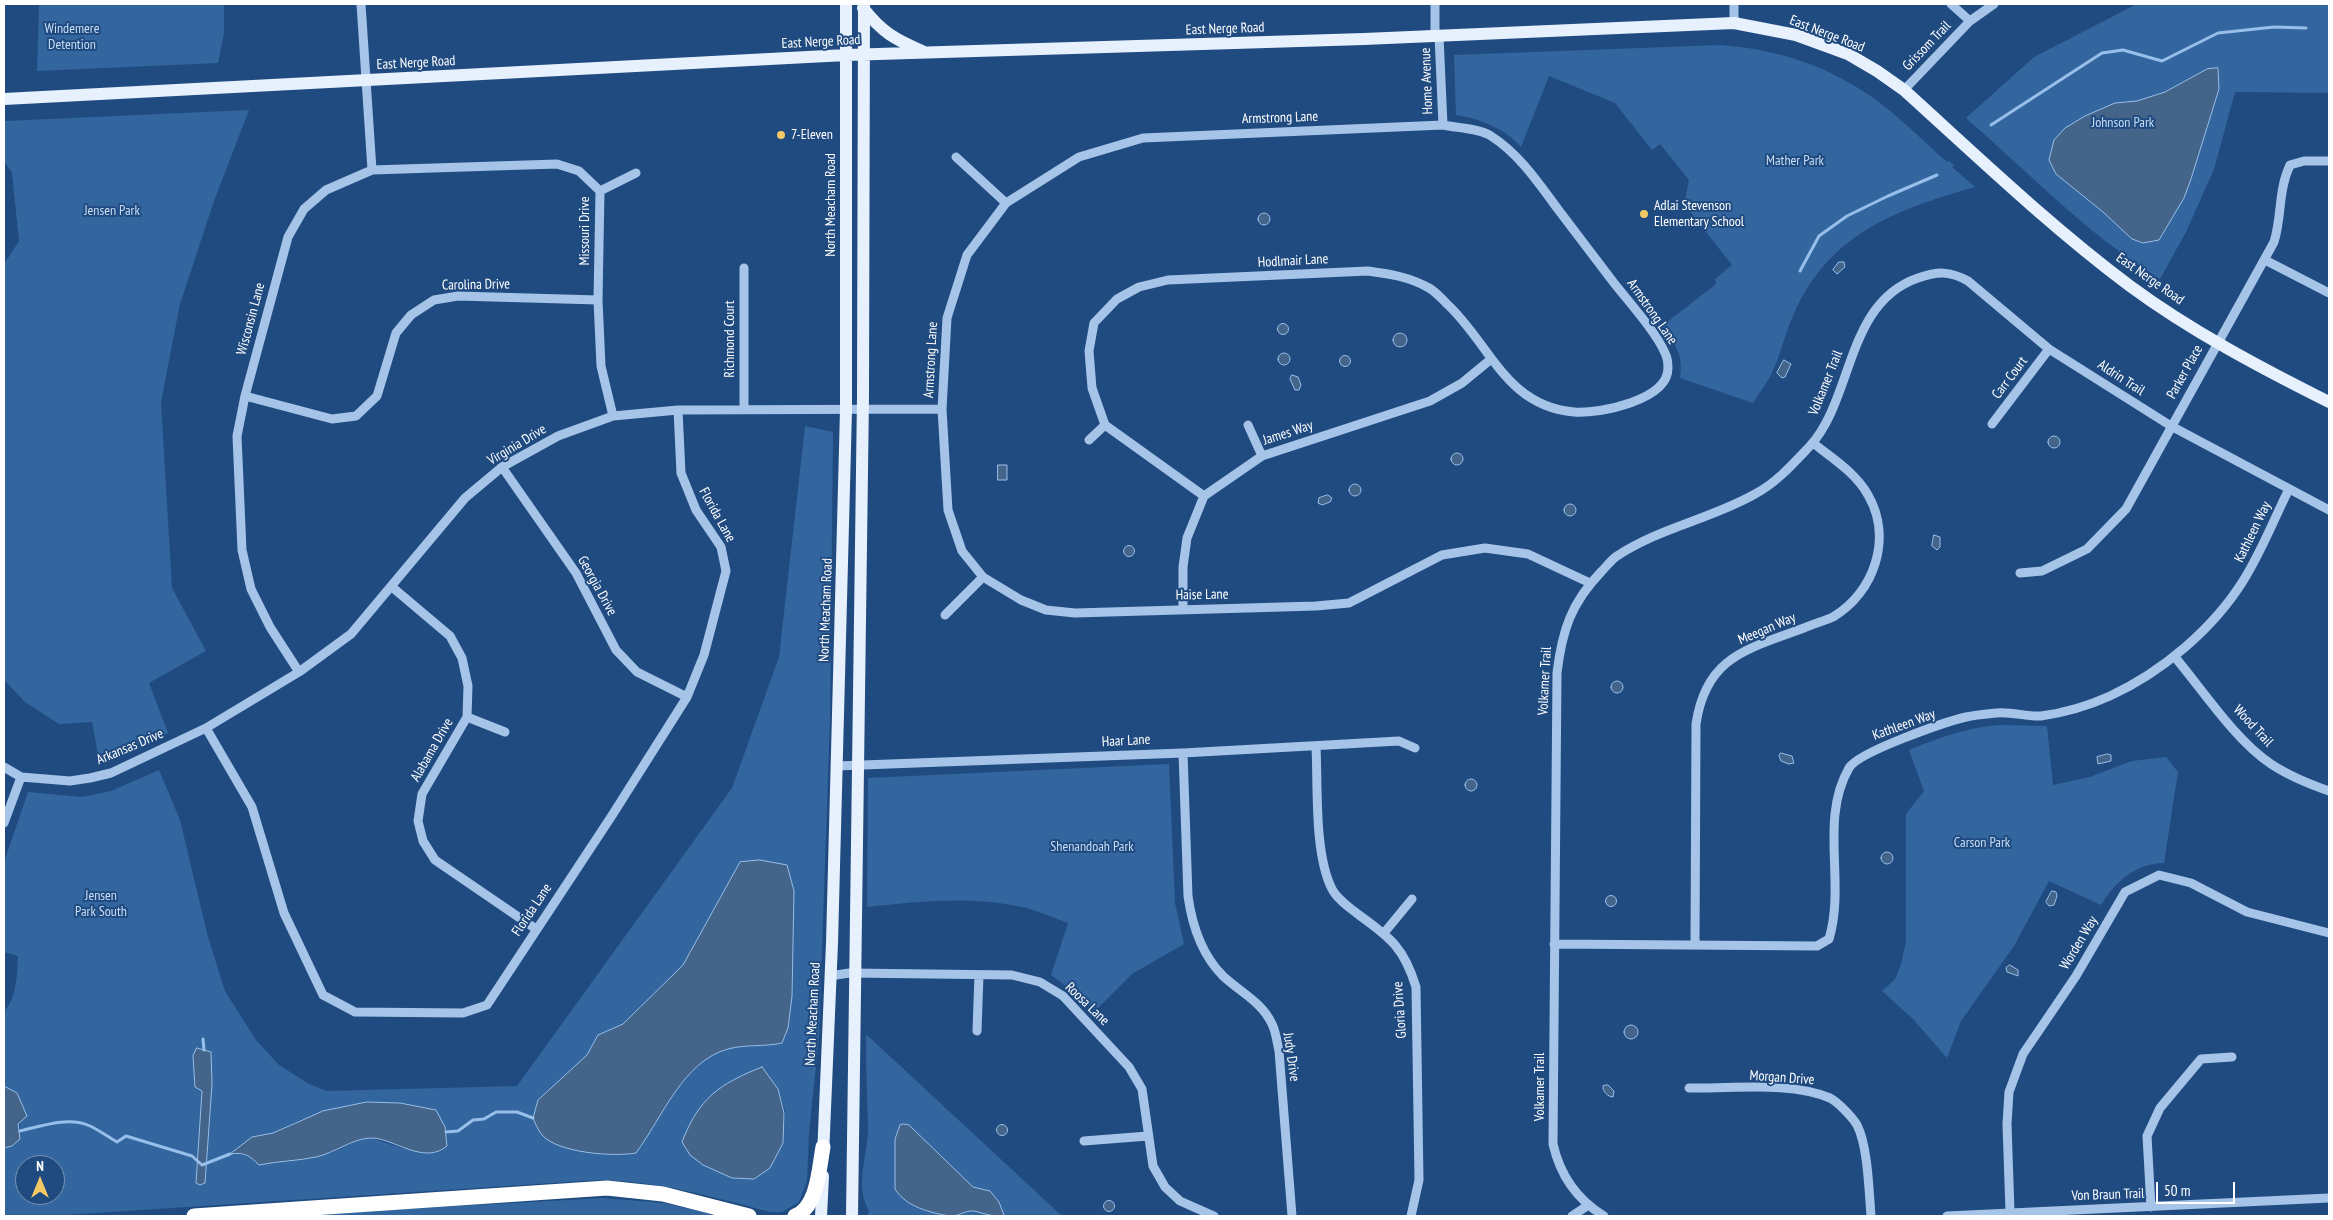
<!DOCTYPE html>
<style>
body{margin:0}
#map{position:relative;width:2333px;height:1220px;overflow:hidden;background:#204b80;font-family:"PT Sans Narrow",sans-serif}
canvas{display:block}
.frame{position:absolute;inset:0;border:5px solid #fff;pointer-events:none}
.north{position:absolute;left:15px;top:1155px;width:50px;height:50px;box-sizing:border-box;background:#204b80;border:1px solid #7993b3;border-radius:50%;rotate:0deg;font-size:14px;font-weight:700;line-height:20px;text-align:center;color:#fff}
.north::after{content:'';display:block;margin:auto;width:18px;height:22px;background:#f5c965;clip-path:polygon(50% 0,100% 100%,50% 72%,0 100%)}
.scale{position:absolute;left:2156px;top:1182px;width:79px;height:22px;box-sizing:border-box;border:2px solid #fff;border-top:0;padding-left:6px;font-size:15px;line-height:18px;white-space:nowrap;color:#fff;-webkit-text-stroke:4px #204b80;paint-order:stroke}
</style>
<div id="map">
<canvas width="2333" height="1220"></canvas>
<div class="frame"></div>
<div class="north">N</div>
<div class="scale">50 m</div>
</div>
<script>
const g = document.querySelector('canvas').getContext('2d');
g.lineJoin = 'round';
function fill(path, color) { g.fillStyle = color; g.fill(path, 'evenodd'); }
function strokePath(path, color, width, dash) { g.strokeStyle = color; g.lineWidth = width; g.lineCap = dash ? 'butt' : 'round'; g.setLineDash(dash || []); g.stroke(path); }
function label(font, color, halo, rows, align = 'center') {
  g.font = font + ' "PT Sans Narrow",sans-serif'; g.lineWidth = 4; g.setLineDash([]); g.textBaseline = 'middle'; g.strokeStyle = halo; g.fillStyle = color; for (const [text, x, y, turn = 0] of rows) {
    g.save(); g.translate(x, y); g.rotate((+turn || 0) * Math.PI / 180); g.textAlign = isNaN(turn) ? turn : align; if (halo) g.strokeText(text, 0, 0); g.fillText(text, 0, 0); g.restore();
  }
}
fill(new Path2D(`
 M39 4H224V33L218 63 37 71Z
 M2329 4V93L2235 92 2214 169 2186 232 2160 279C2088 235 2029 173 1966 118L2034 57 2135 5Z
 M1720 45C1776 49 1826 65 1872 97 1899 116 1923 141 1947 162L1949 161 1954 165 1952 167 1975 187C1895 210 1828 234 1793 316 1784 336 1780 358 1770 377 1765 386 1758 394 1753 403L1680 378C1684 356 1675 343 1662 326L1716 284 1715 279 1732 265 1684 204 1689 180 1660 144 1652 150 1615 103 1549 76 1521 147C1504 128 1480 119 1456 115L1454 55Z
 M249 110 214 201 180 304 161 402 172 588 206 651 149 683 168 733 100 765 92 722 59 724 25 702 4 680V264L19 241 12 173 4 161V125L5 121Z
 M805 426 833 432 830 718 819 1037 809 1133 807 1181 799 1202 782 1212H770C713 1197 658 1181 598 1180L50 1216H4V1148L12 1146 20 1131 17 1093 4 1086V1011C17 999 17 973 18 956L4 952V862L28 792 82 797 111 791 159 770 180 820 208 937 225 991 256 1040 279 1065 309 1084 327 1091 517 1086 732 788 779 657ZM760 860 771 862 794 891 792 996 782 1043C765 1047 746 1044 728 1049 683 1061 662 1118 635 1153 608 1158 586 1152 560 1145L538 1100 587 1055 598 1035 623 1024 683 965 740 862ZM193 1056 212 1084 205 1182 200 1185 196 1183 202 1091 195 1086ZM778 1089 785 1111 783 1143 770 1168 754 1179 732 1178ZM303 1119 441 1152 428 1153 401 1148 372 1138 358 1140 331 1153 259 1165C249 1156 244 1153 232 1154L252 1137 273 1133ZM25 1165H55V1195H25Z
 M2000 725 2047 726 2053 785 2090 777 2132 761 2166 757 2178 772 2164 863C2135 864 2116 881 2101 905L2049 881 2014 946 1961 1021 1947 1058 1913 1019 1882 991 1895 979 1901 964 1906 942V814L1924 791 1909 750C1939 738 1967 727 2000 725Z
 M1169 764 1175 903 1184 944 1132 974 1095 1011 1081 997 1051 975 1068 923C1051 917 1034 909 1017 906 967 896 916 902 867 907L868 778Z
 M866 1035 868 1036 1062 1216H867L869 1211C854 1186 868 1154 868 1128 867 1097 866 1066 866 1035Z
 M603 1198 664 1203 719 1216H275Z`), '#33659e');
const water = new Path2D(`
 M2218 68 2219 89 2191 179 2184 198 2159 240 2143 243 2132 239 2103 212 2056 174 2049 160 2054 140 2065 128 2085 116 2115 103 2137 101 2165 92 2207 69Z
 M1258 219a6 6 0 1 1 12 0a6 6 0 1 1-12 0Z
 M1839 262H1844L1845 267 1837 274 1833 270Z
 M1277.5 329a5.5 5.5 0 1 1 11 0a5.5 5.5 0 1 1-11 0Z
 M1393 340a7 7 0 1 1 14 0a7 7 0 1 1-14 0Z
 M1278 359a6 6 0 1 1 12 0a6 6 0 1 1-12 0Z
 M1339.5 361a5.5 5.5 0 1 1 11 0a5.5 5.5 0 1 1-11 0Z
 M1784 360 1791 364 1785 377 1782 378 1777 373Z
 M1292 375 1298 377 1301 385 1299 390H1295L1290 379Z
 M2048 442a6 6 0 1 1 12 0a6 6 0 1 1-12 0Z
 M1451 459a6 6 0 1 1 12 0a6 6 0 1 1-12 0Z
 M998 465H1007V480H998Z
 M1349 490a6 6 0 1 1 12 0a6 6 0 1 1-12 0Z
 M1328 495 1332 498 1330 502 1322 505 1318 503 1319 498Z
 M1564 510a6 6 0 1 1 12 0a6 6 0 1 1-12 0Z
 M1934 535 1940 537V547L1937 550 1932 546Z
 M1123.5 551a5.5 5.5 0 1 1 11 0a5.5 5.5 0 1 1-11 0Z
 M1611 687a6 6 0 1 1 12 0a6 6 0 1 1-12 0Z
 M1781 753 1792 756 1794 763 1789 764 1781 761 1779 756Z
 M2108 754 2111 755V761L2098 764 2097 757Z
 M1465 785a6 6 0 1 1 12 0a6 6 0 1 1-12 0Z
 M1881 858a6 6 0 1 1 12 0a6 6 0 1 1-12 0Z
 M760 860 787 865 794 891 792 996 788 1028 782 1043C765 1047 746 1044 728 1049 683 1061 662 1118 636 1153 613 1157 558 1153 542 1135 538 1130 535 1123 533 1118L538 1100 587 1055 598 1035 623 1024 683 965 740 862Z
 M2052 891 2056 892 2057 896 2054 905 2049 906 2046 902Z
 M1605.5 901a5.5 5.5 0 1 1 11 0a5.5 5.5 0 1 1-11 0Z
 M2010 965 2018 970V976L2007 972 2006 968Z
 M1624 1032a7 7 0 1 1 14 0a7 7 0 1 1-14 0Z
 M197 1048 211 1052 212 1084 205 1183 200 1185 196 1183 202 1091 195 1087 193 1056Z
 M762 1067 778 1089 784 1113 783 1143 770 1168 754 1179 732 1178 703 1165 690 1155 682 1142C699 1098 719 1084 762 1067Z
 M1608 1085 1614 1091 1613 1097C1608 1097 1602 1091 1603 1086Z
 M4 1086 17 1093 27 1116 18 1124 20 1139 12 1146 4 1148Z
 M367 1102 400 1103 436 1110 445 1127 447 1146C424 1166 392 1137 370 1138 351 1139 335 1153 316 1157 297 1161 278 1161 259 1165 249 1155 244 1152 230 1154L252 1137 273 1133 323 1111Z
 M904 1124 909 1125 973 1187 990 1191 999 1202 1004 1215C995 1218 983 1213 974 1211 965 1210 958 1217 950 1216 931 1213 906 1207 895 1189V1139L900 1125Z
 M996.5 1130a5.5 5.5 0 1 1 11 0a5.5 5.5 0 1 1-11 0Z
 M1103.5 1206a5.5 5.5 0 1 1 11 0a5.5 5.5 0 1 1-11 0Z`);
fill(water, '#44648a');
strokePath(water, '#98bfe9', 1);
strokePath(new Path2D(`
 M1991 125 2102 53 2123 50 2162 61 2218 33 2274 27 2306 28
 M1800 271 1819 236 1847 216 1888 196 1937 175
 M203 1039 204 1050
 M20 1131C41 1126 69 1116 90 1126 99 1130 108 1137 117 1142L126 1136 192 1156 202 1165 230 1154
 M446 1132 458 1131 473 1120 484 1119 496 1112H517L533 1118`), '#98bfe9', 3);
strokePath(new Path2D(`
 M361 4 372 170
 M1734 4V23
 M1951 4 1970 21
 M1435 36V4
 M1439 36 1443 125
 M1904 90 1970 21 1994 4
 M956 157 1006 203
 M600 191 636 173
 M2265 260 2329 293
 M744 268V409
 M245 396 332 419 356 416 377 396 396 333 411 315 434 300 458 296 598 300
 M1992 424 2049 349
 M1248 425 1262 456
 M1089 440 1105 425
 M502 467 576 573 616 650 637 672 687 697
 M1204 496 1105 425 1092 388 1089 351 1094 323 1117 299 1139 287 1168 280 1368 271C1390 274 1410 277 1429 288 1436 292 1441 298 1446 303 1490 343 1505 406 1574 412 1600 414 1668 400 1668 368 1668 363 1667 357 1665 353 1656 332 1629 302 1614 283 1595 258 1576 233 1557 208 1538 182 1518 153 1491 136 1479 128 1457 128 1443 125L1143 138 1079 157 1006 203 967 255 947 318 942 409 948 510 962 551 983 577 1021 600 1046 610 1075 613 1316 606 1349 603 1442 555 1485 548 1528 554 1590 583
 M2020 573 2042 571 2087 549 2126 509 2274 242C2282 217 2278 190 2290 165L2304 161H2329
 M392 587 450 636 462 658 468 686 467 717 422 794 418 821 423 841 435 860 536 929
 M1183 609V567L1187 538 1204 496 1262 456 1430 401 1462 383 1490 360
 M945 615 983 577
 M2174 656C2202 689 2235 740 2271 764 2289 776 2309 784 2329 791
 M299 672 270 627 251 589 242 550 237 436 245 396 288 237 304 209 326 190 372 170 557 164 579 171 600 191 598 300 601 366 613 416
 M467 717 505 732
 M206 728 252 807 284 913 323 995 355 1012 463 1013 487 1005 611 817 687 697 704 655 726 571 721 547 696 510 681 473 678 410
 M1316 746C1318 786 1314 854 1332 889 1337 899 1350 908 1359 915 1391 938 1404 948 1416 987L1419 1180 1411 1216
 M1183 753 1188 896C1192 925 1201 954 1223 976 1240 992 1262 1002 1272 1024 1276 1032 1277 1042 1279 1051L1292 1216
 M836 766 1183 753 1399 741 1415 748
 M4 767 21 777 70 781 90 778 111 773 206 728 299 672 351 634 465 498 502 467 558 436 613 416 678 410 942 409
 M4 823 21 777
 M1384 933 1412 899
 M1554 944 1817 946 1829 939C1846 883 1819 820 1849 768 1858 752 1945 722 1966 717 1975 715 1986 714 1996 713 2011 711 2026 717 2041 716 2063 713 2090 705 2110 696 2162 672 2213 629 2243 581 2261 553 2274 519 2289 489
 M1695 945 1696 724C1706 656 1748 649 1804 628 1813 624 1824 621 1833 617 1874 593 1893 538 1868 495 1856 473 1832 458 1813 443
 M830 976 849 973 1012 975 1040 982 1063 996 1129 1067 1142 1089 1153 1166 1165 1187 1180 1201 1214 1216
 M977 1031 979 975
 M1689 1088C1733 1089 1790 1081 1830 1098 1838 1102 1853 1118 1857 1125 1868 1146 1869 1192 1871 1216
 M1084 1141 1148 1136
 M2151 1207 2147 1136 2160 1108 2201 1059 2232 1057
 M2010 1212 2007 1124 2009 1092 2023 1054 2076 976 2125 892 2159 875 2191 883 2247 912 2329 933
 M1572 1216 1587 1206
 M1604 1216C1576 1199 1560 1175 1553 1144L1557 673C1562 631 1571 603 1601 572 1606 567 1611 560 1617 556 1659 528 1711 519 1755 494 1776 483 1793 464 1809 447 1854 399 1845 303 1918 278 1938 271 1950 271 1968 281L2049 349 2171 426 2329 510
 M1947 1216 2329 1198`), '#a5c4e8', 9);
strokePath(new Path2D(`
 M863 8C882 32 894 39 922 51
 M4 99 846 55 1364 39 1734 23 1796 35 1848 54 1877 71 1904 90C1978 157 2050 226 2130 286 2191 331 2261 368 2329 402
 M823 1156 832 943 846 410V4
 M821 1216 823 1176
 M852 1216 863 396 864 4`), '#e7f0fd', 12);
strokePath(new Path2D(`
 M194 1216 607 1188 663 1194 749 1216
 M795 1216C818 1207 819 1168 823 1147`), '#fff', 15);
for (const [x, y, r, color] of [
 [781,135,5,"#f5c965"],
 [1644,214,5,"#f5c965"]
]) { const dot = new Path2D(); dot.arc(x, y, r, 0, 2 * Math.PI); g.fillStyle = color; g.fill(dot); strokePath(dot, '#204b80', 2); }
label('14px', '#c8def6', '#204b80', [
 ["Windemere",72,29],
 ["Detention",72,45],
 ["Johnson Park",2123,123],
 ["Mather Park",1795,161],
 ["Jensen Park",112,211],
 ["Carson Park",1982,843],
 ["Shenandoah Park",1092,847],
 ["Jensen",101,896],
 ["Park South",101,912]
]);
label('14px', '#fff', '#204b80', [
 ["East Nerge Road",1225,29,-2],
 ["East Nerge Road",1827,34,21],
 ["East Nerge Road",821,42,-3],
 ["Grissom Trail",1927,46,-46],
 ["East Nerge Road",416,63,-3],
 ["Home Avenue",1427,81,-92],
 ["Armstrong Lane",1280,118,-2],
 ["North Meacham Road",831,205,-90],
 ["Missouri Drive",585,231,-90],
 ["Hodlmair Lane",1293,261,-3],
 ["East Nerge Road",2150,279,35],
 ["Carolina Drive",476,285,-1],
 ["Armstrong Lane",1652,312,55],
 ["Wisconsin Lane",251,319,-75],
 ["Richmond Court",730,339,-90],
 ["Armstrong Lane",931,360,-87],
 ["Parker Place",2185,372,-61],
 ["Carr Court",2010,378,-53],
 ["Aldrin Trail",2121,378,33],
 ["Volkamer Trail",1826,383,-68],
 ["James Way",1288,433,-18],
 ["Virginia Drive",517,445,-31],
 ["Florida Lane",717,515,61],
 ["Kathleen Way",2253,532,-64],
 ["Georgia Drive",597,586,61],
 ["Haise Lane",1202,595,-1],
 ["North Meacham Road",826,610,-88],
 ["Meegan Way",1767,629,-23],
 ["Volkamer Trail",1545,681,-87],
 ["Kathleen Way",1904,725,-20],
 ["Wood Trail",2253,726,47],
 ["Haar Lane",1126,741,-3],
 ["Arkansas Drive",130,747,-23],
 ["Alabama Drive",432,750,-60],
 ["Florida Lane",532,910,-56],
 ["Worden Way",2079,943,-59],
 ["Roosa Lane",1087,1004,44],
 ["Gloria Drive",1400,1010,-94],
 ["North Meacham Road",813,1014,-87],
 ["Judy Drive",1291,1057,82],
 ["Morgan Drive",1782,1078,4],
 ["Volkamer Trail",1540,1087,-90],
 ["Von Braun Trail",2108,1195,-2]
]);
label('14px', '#fff', '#204b80', [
 ["7-Eleven",791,135],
 ["Adlai Stevenson",1654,206],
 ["Elementary School",1654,222]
], 'left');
</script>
